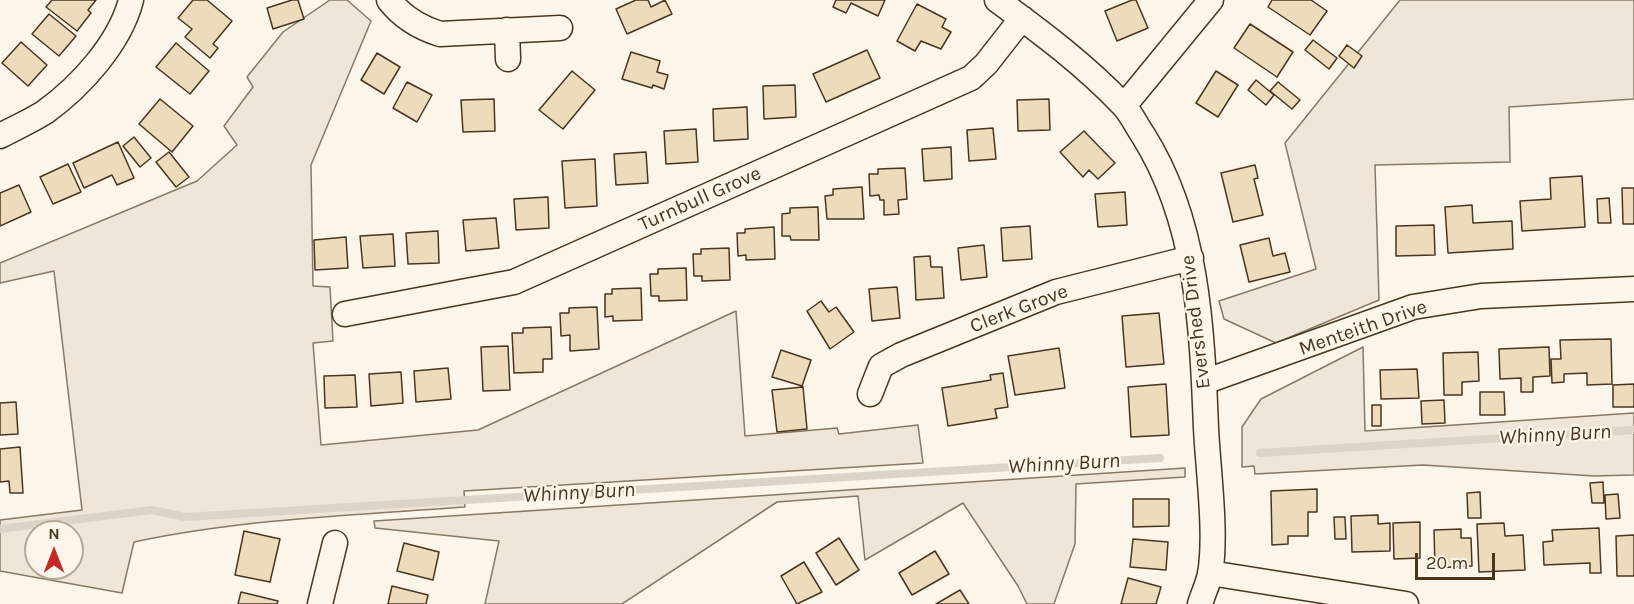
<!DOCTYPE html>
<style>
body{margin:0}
#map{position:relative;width:1634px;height:604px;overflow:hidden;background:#fbf6e9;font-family:Karla,sans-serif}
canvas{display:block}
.north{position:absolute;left:24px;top:520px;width:60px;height:60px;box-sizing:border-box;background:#fbf6e9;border:2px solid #b4a999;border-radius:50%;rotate:0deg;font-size:16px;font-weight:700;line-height:24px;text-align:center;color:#4a3520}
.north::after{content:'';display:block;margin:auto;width:21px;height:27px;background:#c62828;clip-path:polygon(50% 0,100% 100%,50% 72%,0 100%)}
.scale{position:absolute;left:1415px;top:553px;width:80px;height:27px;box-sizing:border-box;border:3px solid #4a3520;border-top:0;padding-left:8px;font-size:18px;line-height:21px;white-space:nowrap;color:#4a3520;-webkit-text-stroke:4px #fbf6e9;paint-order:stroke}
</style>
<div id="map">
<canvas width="1634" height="604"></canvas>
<div class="north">N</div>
<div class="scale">20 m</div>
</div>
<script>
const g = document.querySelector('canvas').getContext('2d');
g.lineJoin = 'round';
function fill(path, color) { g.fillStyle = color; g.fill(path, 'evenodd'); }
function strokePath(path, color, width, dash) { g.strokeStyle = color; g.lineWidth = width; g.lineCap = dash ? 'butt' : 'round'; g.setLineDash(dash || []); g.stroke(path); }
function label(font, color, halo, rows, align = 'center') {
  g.font = font + ' Karla,sans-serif'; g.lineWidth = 4.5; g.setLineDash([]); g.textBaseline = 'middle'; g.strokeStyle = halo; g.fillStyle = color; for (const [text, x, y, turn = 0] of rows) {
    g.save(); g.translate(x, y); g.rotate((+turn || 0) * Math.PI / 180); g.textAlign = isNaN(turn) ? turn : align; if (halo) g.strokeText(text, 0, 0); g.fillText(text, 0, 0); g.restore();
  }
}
const green = new Path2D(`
 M330 0H347L371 21 311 165 313 286 330 287 333 341 313 343 321 445 478 430 736 311 745 436 837 428 839 434 918 425 923 463 464 491 465 507C354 515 243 519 134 542L122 593 0 571V520L82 510 54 271 0 283V263L197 181 237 145 224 126 253 87 247 77 283 32ZM36 532H72V568H36Z
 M1400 0H1634V99L1509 107 1510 162 1375 165 1379 300 1276 343 1224 319 1219 301 1316 269 1285 143Z
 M1363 347 1365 431 1634 413V475L1594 476 1423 465 1255 474 1254 466 1242 467V427L1261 399Z
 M1185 468V477L1076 484 1075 544 1054 604H1027L1018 586 963 503 865 560 858 496 777 502 622 604H485L499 541 375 528 374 521Z`);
fill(green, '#ede6d9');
strokePath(green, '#887966', 1.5);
strokePath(new Path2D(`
 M1260 453 1634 430
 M0 529 152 510 185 517 1160 458`), '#dcd4c6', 8);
const building = new Path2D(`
 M52 0H96L88 10 91 13 77 31 46 7Z
 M193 0H207L232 21 213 44 218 48 210 58 185 37 192 29 178 18Z
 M292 0H298L304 19 273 29 267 8Z
 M636 0H648L651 7 665 0 672 14 627 34 616 9Z
 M836 0H885L878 16 851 3 846 13 833 7Z
 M1132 0H1136L1148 28 1117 41 1105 11Z
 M1272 0H1311L1327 11 1310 35 1268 7Z
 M917 4 946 19 942 27 951 32 941 49 921 41 915 51 897 41Z
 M49 14 76 36 59 56 32 34Z
 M1250 24 1293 52 1277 77 1234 48Z
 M1313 40 1337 58 1329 69 1305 50Z
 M21 42 47 65 28 86 2 63Z
 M176 43 209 71 190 94 156 67Z
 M1347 45 1362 56 1354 68 1339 56Z
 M867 50 880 78 826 102 813 74Z
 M631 52 660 61 657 72 668 75 664 89 653 85 652 88 622 79Z
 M377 53 400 67 384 94 361 80Z
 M572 71 595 90 563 129 539 110Z
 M1216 71 1238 85 1218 117 1196 103Z
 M1256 80 1274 95 1266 105 1248 90Z
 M407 82 432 95 417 122 393 108Z
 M1278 82 1300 100 1292 109 1270 91Z
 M795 85 796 117 764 119 763 86Z
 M160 99 193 126 172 152 139 124Z
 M494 99 495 131 463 132 461 100Z
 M1049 99 1050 130 1018 131 1017 100Z
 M747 107 748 139 714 141 713 109Z
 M993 128 996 159 969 161 967 130Z
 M696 129 698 162 666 164 664 131Z
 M1084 131 1115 163 1098 179 1089 170 1083 177 1060 152Z
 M134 137 151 158 140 167 123 146Z
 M118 142 134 178 117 185 112 175 84 188 73 163Z
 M951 147 952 179 924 181 922 149Z
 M169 152 189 177 176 187 156 162Z
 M646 152 648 183 616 185 614 154Z
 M595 159 597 206 565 208 562 161Z
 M68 164 81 192 53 204 40 177Z
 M1255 165 1258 178 1254 179 1263 215 1233 222 1221 173Z
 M905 168 907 199 898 200 899 214 884 215V200H880L879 195 870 196 869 174H878V169Z
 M1582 176 1585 227 1522 231 1520 201 1551 199 1550 178Z
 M19 185 31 212 0 226V193Z
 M862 187 864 219H827L825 196 833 195V189Z
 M1622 188H1634V224H1623Z
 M1125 192 1127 225 1098 227 1095 194Z
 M548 197 549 228 516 230 514 199Z
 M1609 198 1611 223H1598L1597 199Z
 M1472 205 1473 223 1512 221 1513 249 1448 253 1445 207Z
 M818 207 819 240H791L790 236H782V214L790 213V208Z
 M496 218 499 248 466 251 463 220Z
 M1434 225 1435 255 1396 256V226Z
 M1030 226 1032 259 1003 261 1001 228Z
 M774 227 775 259 746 260V255L738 256 737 233H745V229Z
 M438 231 439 263 408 264 406 233Z
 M393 234 395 266 363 268 360 236Z
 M346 237 348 268 315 270 314 240Z
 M1269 238 1273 256 1285 253 1290 272 1249 282 1240 245Z
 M984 245 987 277 961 280 958 248Z
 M729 248 730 280 702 281V276H694L693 254H701V249Z
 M930 256 931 267H942L944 298 916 300 914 257Z
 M686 268 687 300 659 301V296H651L650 274H658V269Z
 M897 287 900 318 872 321 869 289Z
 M641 288 642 320 613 321V316L605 317V294H612V289Z
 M821 301 829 312 836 307 854 332 830 349 807 311Z
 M597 307 599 349 570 351V335L561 336 560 313H569V308Z
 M1159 313 1164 364 1126 367 1122 316Z
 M551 327 552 359H543V372L514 373 512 333H523V328Z
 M1611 339 1612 384 1587 385V373L1564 374V382L1552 383 1551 359H1561L1560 340Z
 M508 346 510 390 483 391 481 347Z
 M1549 347 1550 376 1533 377V392H1521V378L1500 379 1499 349Z
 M1059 348 1065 388 1015 395 1008 356Z
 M781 350 811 360 802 386 772 377Z
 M1478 352 1479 381 1462 382V395H1444L1443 353Z
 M448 368 451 399 416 402 414 371Z
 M1417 369 1419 398 1381 399 1380 370Z
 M401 372 403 403 371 406 369 374Z
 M1003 373 1008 407 995 409 997 418 948 426 942 388 991 380 990 375Z
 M355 375 357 407 325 408 324 376Z
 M1166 384 1169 435 1131 437 1128 387Z
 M1634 384V407H1613V385Z
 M803 387 807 429 777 432 772 390Z
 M1480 392H1504L1505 415H1480Z
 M1444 400 1445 423 1422 424 1421 401Z
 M16 402 18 434 0 435V403Z
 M1372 405H1381V426H1372Z
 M20 447 23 493H10L9 481 0 482V449Z
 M1603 482 1604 503H1592L1590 483Z
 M1317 489V512H1308V536H1288V544L1272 545 1271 491Z
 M1480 492 1481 518H1468L1467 493Z
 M1618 494 1620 518 1606 519 1605 495Z
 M1133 499H1169V526L1133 527Z
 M1378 515V524L1390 523V551L1352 552 1351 516Z
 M1334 517H1345L1346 539H1335Z
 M1420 522V558L1394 559 1393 523Z
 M1504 523 1505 536 1523 535 1525 570 1479 572 1477 524Z
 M1599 528 1601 573H1590V563L1544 565 1543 542 1553 541 1552 530Z
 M1461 529V538H1471L1472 566 1435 568 1434 530Z
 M244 531 280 539 270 582 235 575Z
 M1634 535V576H1617L1616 536Z
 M839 538 859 570 836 585 816 553Z
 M1133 539 1168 542 1166 570 1130 567Z
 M404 543 439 552 433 580 397 571Z
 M935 551 949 574 912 595 899 573Z
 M804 562 822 592 797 604 781 576Z
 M1128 578 1161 587 1156 604H1121Z
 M392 586 428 595 426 604H388Z
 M960 590 969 604H936Z
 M241 592 278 601 277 604H238Z`);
fill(building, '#ecdcbc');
strokePath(building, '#4a3520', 1.5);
const minor = new Path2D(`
 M389 0C402 17 421 28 440 34L560 28
 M997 0C1041 32 1085 65 1123 105 1131 113 1136 125 1143 135 1198 222 1202 328 1206 428 1208 470 1217 534 1210 574 1208 584 1203 594 1200 604
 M507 30 508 59
 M1124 106 1211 0
 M0 136C15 128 31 121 45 112 81 86 120 43 131 0
 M345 314 514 282 971 78 986 64 1022 18
 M1204 382 1413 307 1481 296 1634 289
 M870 394 881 366 901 355 1056 292 1191 258
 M1210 573 1406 604
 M320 604 335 543`);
strokePath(minor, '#4a3520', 27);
strokePath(minor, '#fbf6e9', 24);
label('20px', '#4a3520', '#fbf6e9', [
 ["Turnbull Grove",700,199,-24],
 ["Clerk Grove",1019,309,-21],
 ["Evershed Drive",1196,322,-97],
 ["Menteith Drive",1363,328,-19]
]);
label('italic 21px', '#4a3520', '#fbf6e9', [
 ["Whinny Burn",1555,435,-3],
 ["Whinny Burn",1064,464,-3],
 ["Whinny Burn",579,493,-3]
]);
</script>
